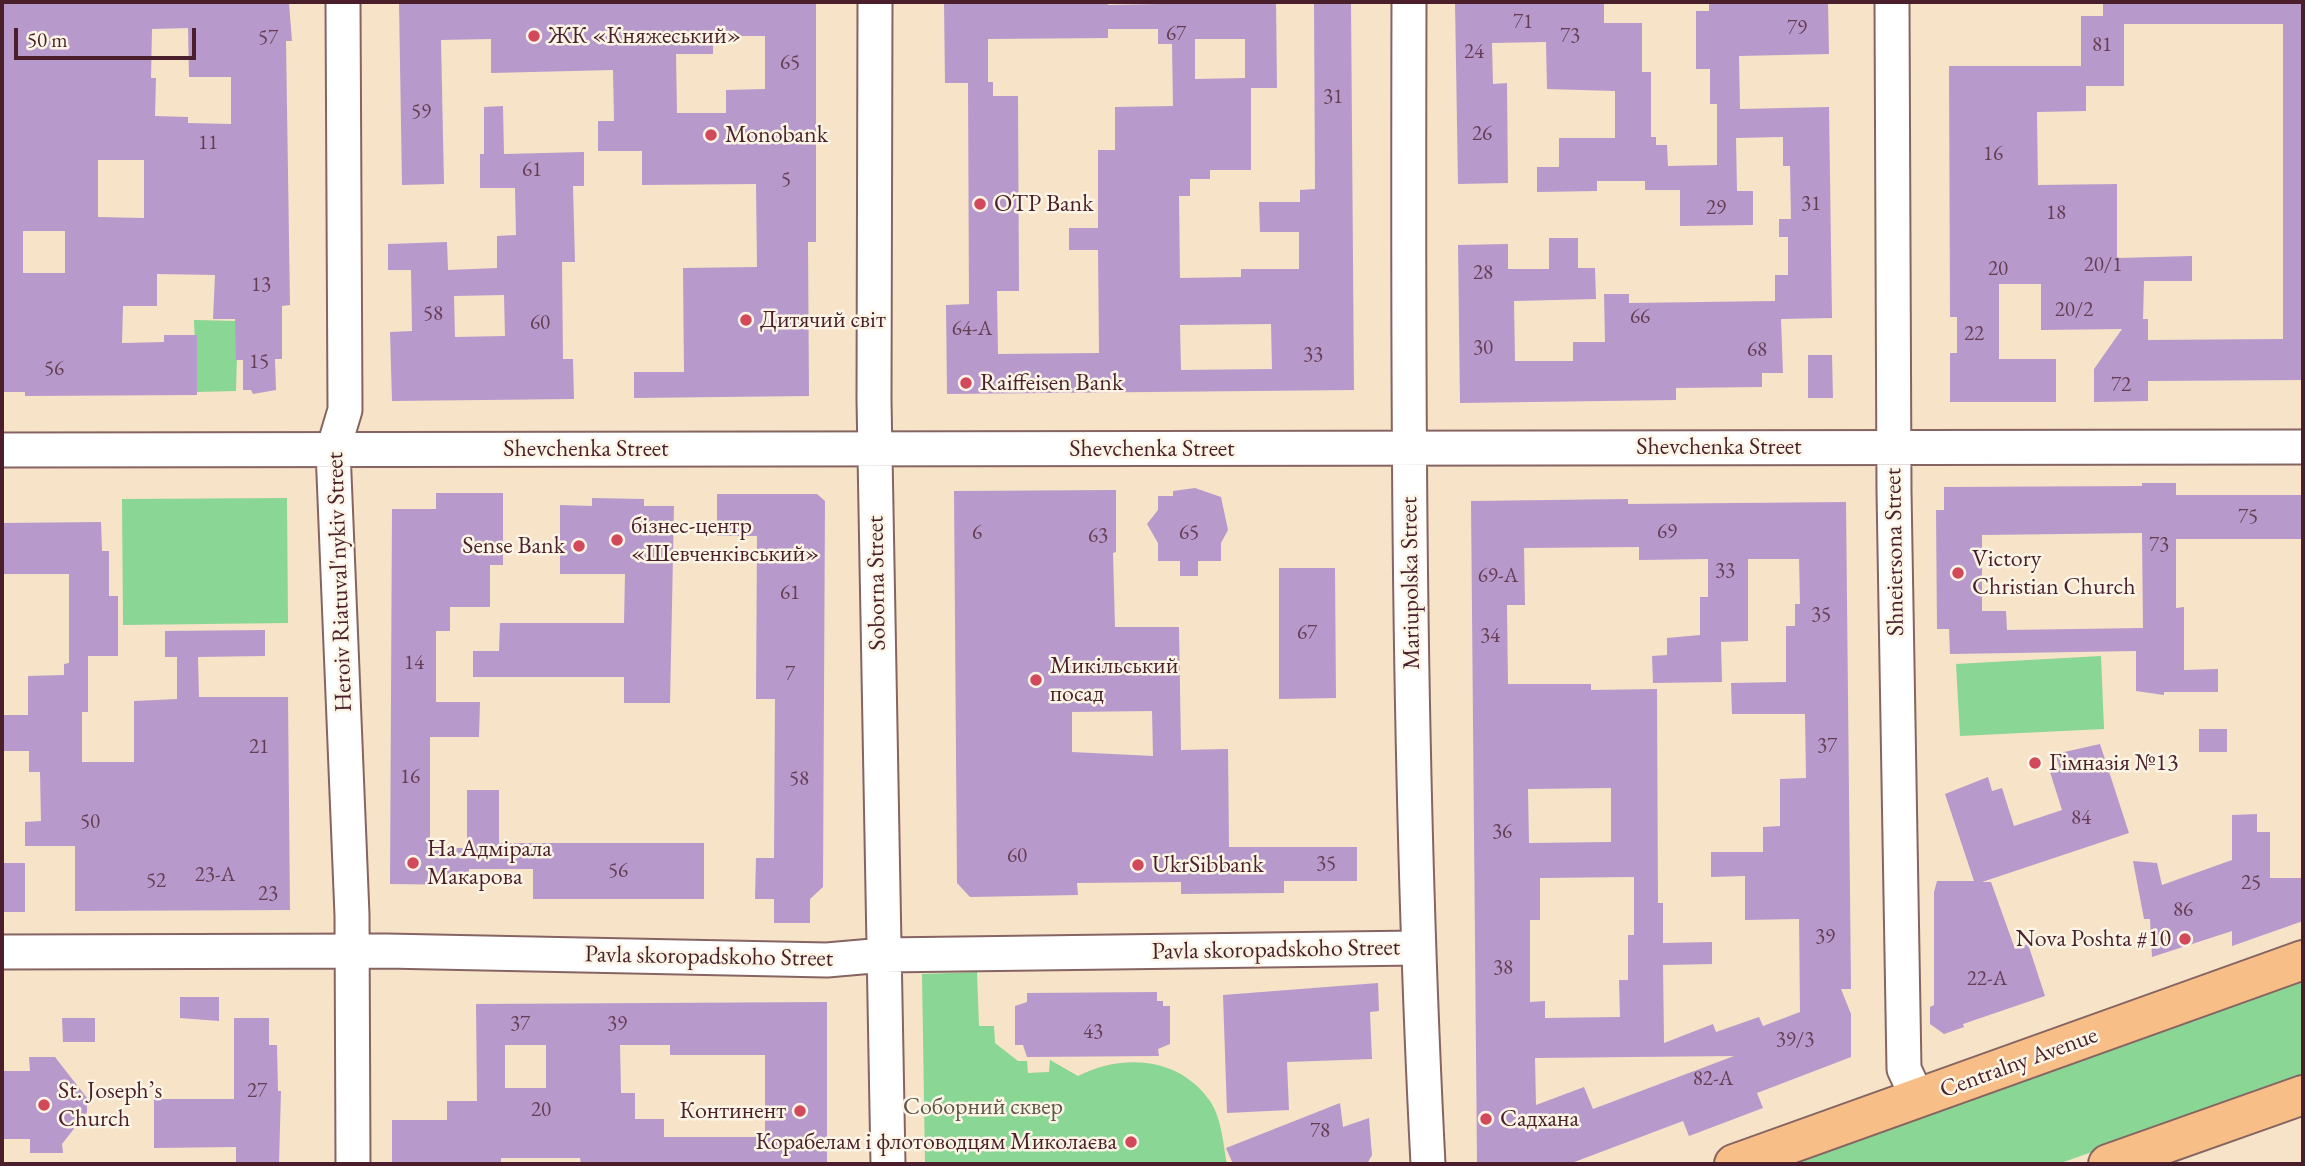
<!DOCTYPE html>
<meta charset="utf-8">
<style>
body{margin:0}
#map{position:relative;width:2305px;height:1166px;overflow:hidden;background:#f6e3c8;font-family:"EB Garamond",serif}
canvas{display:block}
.frame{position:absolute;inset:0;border:4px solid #4a1f2b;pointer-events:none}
.scale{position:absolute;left:14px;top:28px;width:182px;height:32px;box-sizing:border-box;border:4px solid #4a1f2b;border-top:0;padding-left:9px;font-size:21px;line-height:24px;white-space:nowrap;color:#4a1f2b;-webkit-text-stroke:5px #fcf5e5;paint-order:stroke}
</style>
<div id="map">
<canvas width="2305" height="1166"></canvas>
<div class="frame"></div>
<div class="scale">50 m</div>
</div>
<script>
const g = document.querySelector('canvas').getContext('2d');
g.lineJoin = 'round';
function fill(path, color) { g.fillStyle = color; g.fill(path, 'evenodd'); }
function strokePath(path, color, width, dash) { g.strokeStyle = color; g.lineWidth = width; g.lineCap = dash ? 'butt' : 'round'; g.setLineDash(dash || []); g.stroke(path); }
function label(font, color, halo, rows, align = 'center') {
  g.font = font + ' "EB Garamond",serif'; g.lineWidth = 5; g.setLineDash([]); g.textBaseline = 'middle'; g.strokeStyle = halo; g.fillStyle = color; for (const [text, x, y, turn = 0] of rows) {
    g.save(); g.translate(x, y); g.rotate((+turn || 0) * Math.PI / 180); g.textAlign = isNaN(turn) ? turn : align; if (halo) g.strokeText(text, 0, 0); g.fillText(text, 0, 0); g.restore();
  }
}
fill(new Path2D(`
 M194 320 238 321 236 391 197 392Z
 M287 498 288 623 123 625 122 499Z
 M2101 656 2104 729 1960 736 1956 664Z
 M977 972 979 1026H994L995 1043 1018 1061H1027L1028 1073 1049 1072 1050 1060 1078 1076C1122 1053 1180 1057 1210 1101 1222 1119 1223 1144 1227 1164H925L922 974Z
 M2303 977V1077L2058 1164H1780Z`), '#8ad694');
fill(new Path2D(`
 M2 2 289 3 292 41H286L290 305 282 306V359H275L276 390 253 394 251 390H243V360H236L235 319H213L215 275 157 274V306H123L122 343 164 342V335H197V395L25 396V392H2ZM188 28 189 77H231V124L188 123V117L155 116 156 78H151L152 29ZM98 160H144V218L98 217ZM23 231H65V273H23Z
 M399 2H816V242H808L809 396 634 398V372H684L683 268 757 267 756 184 642 185V151H598V121H614L613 70 491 73V39L441 40 444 184 402 185ZM713 36H765V89L726 90V113H677L676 54H713Z
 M944 2H1108V5L1158 4V2L1276 3 1277 88H1251V170H1210V179H1190V196H1179L1180 278 1241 277V269H1299V232H1260L1259 202H1300V190L1315 189 1314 2H1351L1354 390 947 394 946 305 969 304 968 83H945ZM1108 29H1158V44H1172L1173 106 1115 107V150H1098V228H1069V250H1098L1099 353 998 354 997 291H1019L1018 96H993V82H988V39L1108 38ZM1195 39H1245V78L1195 79ZM1271 324 1272 369 1181 370 1180 325Z
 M1455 2H1604V23H1642V72H1651V137H1656V145H1667L1668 166 1717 165V104H1710V69H1696V11H1709V2H1828L1829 54 1739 56 1740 109 1829 107 1832 318 1781 319 1783 373H1762V387L1676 388V400L1460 403 1458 245 1508 244V269H1549V238H1578V268H1595L1596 299 1514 301 1515 361H1573V342H1605L1604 294H1629V303L1775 301V275H1788V237H1779V219H1791L1790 166H1783V137L1736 138 1737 191H1753V225L1680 226V190H1645V181H1597V191L1537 192V167H1559V138H1615V91L1547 89 1546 42 1492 43 1493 84 1507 83 1508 183 1458 184Z
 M2103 2H2303V380L2148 381V401L2094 402V369L2122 329 2041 330V284H1999V359H2056V402H1950V353H1957V317H1950L1949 66H2081V16H2103ZM2124 24H2283V339L2148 340V319H2143L2144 281H2192V256L2117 258V184L2038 185 2037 112 2086 111V86H2124Z
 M503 106 504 154 584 152V186H573L575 262H562L563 359H573L574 399 392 401 390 332 412 331 411 270H388V244L447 242 448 270 497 268V236L516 235 515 188H480V154H484V107ZM504 295 505 336 455 337 454 296Z
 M1808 355H1832L1833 398H1808Z
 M2142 483H2176V495H2303V539H2176V608L2184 607V670L2218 669V692H2164V695L2136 691V651L1950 654 1949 629H1937L1936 510H1944V487L2142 486ZM2142 533 2143 628 2007 630 2006 611H1982V535Z
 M1195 488 1221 497 1228 530 1221 543V561H1198V576H1180V561H1158V543L1147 524 1158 510V496H1173V491Z
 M1116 490V552L1113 553 1115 627H1179L1181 750 1228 749 1229 847H1357V881H1284V893L1181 894V882L1077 883 1078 895 970 897 957 883 954 491ZM1152 711 1153 756 1072 752V712Z
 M436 493H503V565H490V607H450V631H436V702H480L479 737H430V848H467V790H499V843H704V899H533V869H469V885L390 884 392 509H436Z
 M717 494H817L825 501 823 887 810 899V923H774V899H755L756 858H774L775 699H756L757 536H717Z
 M592 498 644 499V506H674L670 703H624V677H473V651H499L500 623H624L625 574H560V505L592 506Z
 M1628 499V504L1846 502 1851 989H1841L1851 1014V1057L1757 1093 1763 1108 1689 1136 1683 1121 1569 1164H1477L1471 501ZM1639 547V560L1708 559V597H1700V635L1667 638V655L1652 656 1653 683 1722 682 1721 642 1748 641V559H1799L1800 604H1795V626H1786V682L1731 683 1732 714H1805L1806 778 1780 779V826L1763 827V852H1711V877L1745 876V920L1799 919 1800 1012 1763 1026 1759 1017 1716 1032 1713 1024 1664 1043 1663 965 1712 964V942L1663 943V903H1658L1657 689 1591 690V684H1508L1507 605H1525L1524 548ZM1611 788V842L1529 843 1528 789ZM1634 877V935H1628V980H1619L1620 1017 1545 1018V1001L1530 1002V920H1540V878ZM1734 1056 1593 1109 1584 1087 1536 1105 1535 1058Z
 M101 522 102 551H109V596H118V656H88V712H82V762H134V701L177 699V657H165V631L265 630V656L198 657 199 697H288L290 910 75 911V846H25V822L41 821 40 772H29V751H2V715H28V676L64 675V664L69 663V574H2V523Z
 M1279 568H1335L1336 698 1279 699Z
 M2199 729H2227V752H2199Z
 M2100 744 2129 833 1982 882H1991L2015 949 2028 944 2045 996 1963 1024 1964 1027 1944 1034 1930 1024V1007L1934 1005V892L1937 881H1974L1945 794 1988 777 1992 791 2002 788 2014 826 2062 810 2050 772 2060 769 2055 754Z
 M2257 814V832H2270V878H2303V921L2232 946V931L2152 957 2150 919H2144L2133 861 2157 863 2162 885 2232 860V815Z
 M2 863H25V912H2Z
 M1378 983 1379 1011 1370 1012 1372 1059 1287 1062 1289 1110 1227 1113 1223 995Z
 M1157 992V1001H1163V1006H1170V1044L1158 1049 1159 1056 1027 1057 1023 1045H1015V1006L1027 1002V993Z
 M180 997H219V1021L180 1018Z
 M827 1002V1164H581L580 1158H501V1164H392V1120H447V1101H477L476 1004ZM505 1045H546V1088H505ZM620 1045H670V1055H765V1137H664V1119H635V1093H621Z
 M62 1018H95V1042H63Z
 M234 1018H269V1045H277L278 1091H281L279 1164H236V1147L154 1148V1099H234Z
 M29 1057H55L87 1098V1112L62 1144 63 1153H30V1139H2V1071H30Z
 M1340 1103 1343 1127 1369 1118 1372 1155 1367 1164H1233L1226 1148Z`), '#b899cc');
const minor = new Path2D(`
 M343 2 345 410 333 450 352 915 353 1164
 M875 2 874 400 888 1164
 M1409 2C1408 389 1408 777 1428 1164
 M1892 2 1894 491 1904 1069 1918 1099
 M2 450 2303 447
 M2 952 386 951 827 960 884 955 1417 948`);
const major = new Path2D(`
 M1734 1164 2303 960
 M2108 1164 2303 1095`);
strokePath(minor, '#866462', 37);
strokePath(major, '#866462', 42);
strokePath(minor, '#fff', 33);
strokePath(major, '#f7be87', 38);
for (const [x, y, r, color] of [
 [534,36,7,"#d1495b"],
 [711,135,7,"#d1495b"],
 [980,204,7,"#d1495b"],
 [746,320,7,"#d1495b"],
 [966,383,7,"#d1495b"],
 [617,540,7,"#d1495b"],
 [579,546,7,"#d1495b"],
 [1958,573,7,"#d1495b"],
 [1036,680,7,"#d1495b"],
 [2035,763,7,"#d1495b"],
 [413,863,7,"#d1495b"],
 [1138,865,7,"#d1495b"],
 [2185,939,7,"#d1495b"],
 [44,1105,7,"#d1495b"],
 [800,1111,7,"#d1495b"],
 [1486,1119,7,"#d1495b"],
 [1131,1142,7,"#d1495b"]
]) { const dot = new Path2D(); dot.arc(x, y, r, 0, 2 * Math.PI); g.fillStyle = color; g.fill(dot); strokePath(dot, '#fcf5e5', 2.5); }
label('21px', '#663e53', null, [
 ["71",1523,22],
 ["79",1797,28],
 ["67",1176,34],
 ["73",1570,36],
 ["57",268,38],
 ["81",2102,45],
 ["24",1474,52],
 ["65",790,63],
 ["31",1333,97],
 ["59",421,112],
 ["26",1482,134],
 ["11",208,143],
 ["16",1993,154],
 ["61",532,170],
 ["5",786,180],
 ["31",1811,204],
 ["29",1716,208],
 ["18",2056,213],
 ["20/1",2103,265],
 ["20",1998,269],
 ["28",1483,273],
 ["13",261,285],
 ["20/2",2074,310],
 ["58",433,314],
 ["66",1640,317],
 ["60",540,323],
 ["64-А",972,329],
 ["22",1974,334],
 ["30",1483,348],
 ["68",1757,350],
 ["33",1313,355],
 ["15",259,362],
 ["56",54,369],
 ["72",2121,385],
 ["75",2248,517],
 ["69",1667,532],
 ["6",977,533],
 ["65",1189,533],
 ["63",1098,536],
 ["73",2159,545],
 ["33",1725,571],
 ["69-А",1498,576],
 ["61",790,593],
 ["35",1821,615],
 ["67",1307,633],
 ["34",1490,636],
 ["14",414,663],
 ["7",790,674],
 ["37",1827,746],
 ["21",259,747],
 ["16",410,777],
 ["58",799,779],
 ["84",2081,818],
 ["50",90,822],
 ["36",1502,832],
 ["60",1017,856],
 ["35",1326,864],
 ["56",618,871],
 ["23-А",215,875],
 ["52",156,881],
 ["25",2251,883],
 ["23",268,894],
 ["86",2183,910],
 ["39",1825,937],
 ["38",1503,968],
 ["22-А",1987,979],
 ["37",520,1024],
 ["39",617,1024],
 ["43",1093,1032],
 ["39/3",1795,1040],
 ["82-А",1713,1079],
 ["27",257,1091],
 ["20",541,1110],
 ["78",1320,1131]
]);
label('24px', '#4a1f2b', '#fcf5e5', [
 ["ЖК «Княжеський»",548,36],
 ["Monobank",725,135],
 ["OTP Bank",994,204],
 ["Дитячий світ",760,320],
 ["Raiffeisen Bank",980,383],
 ["бізнес-центр",631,526],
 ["«Шевченківський»",631,554],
 ["Sense Bank",565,546,"right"],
 ["Victory",1972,559],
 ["Christian Church",1972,587],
 ["Микільський",1050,666],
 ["посад",1050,694],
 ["Гімназія №13",2049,763],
 ["На Адмірала",427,849],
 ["Макарова",427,877],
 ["UkrSibbank",1152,865],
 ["Nova Poshta #10",2171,939,"right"],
 ["St. Joseph’s",58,1091],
 ["Church",58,1119],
 ["Континент",786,1111,"right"],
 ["Садхана",1500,1119],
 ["Корабелам і флотоводцям Миколаєва",1117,1142,"right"]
], 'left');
label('24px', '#4a1f2b', '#fcf5e5', [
 ["Shevchenka Street",1719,447],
 ["Shevchenka Street",586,449],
 ["Shevchenka Street",1152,449],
 ["Shneiersona Street",1895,552,-91],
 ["Heroiv Riatuval'nykiv Street",340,582,-92],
 ["Soborna Street",877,583,-91],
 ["Mariupolska Street",1411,583,-91],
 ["Pavla skoropadskoho Street",1276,950,-1],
 ["Pavla skoropadskoho Street",709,957,1],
 ["Centralny Avenue",2019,1063,-20]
]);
label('24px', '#5d564a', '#fcf5e5', [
 ["Соборний сквер",983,1107]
]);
</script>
